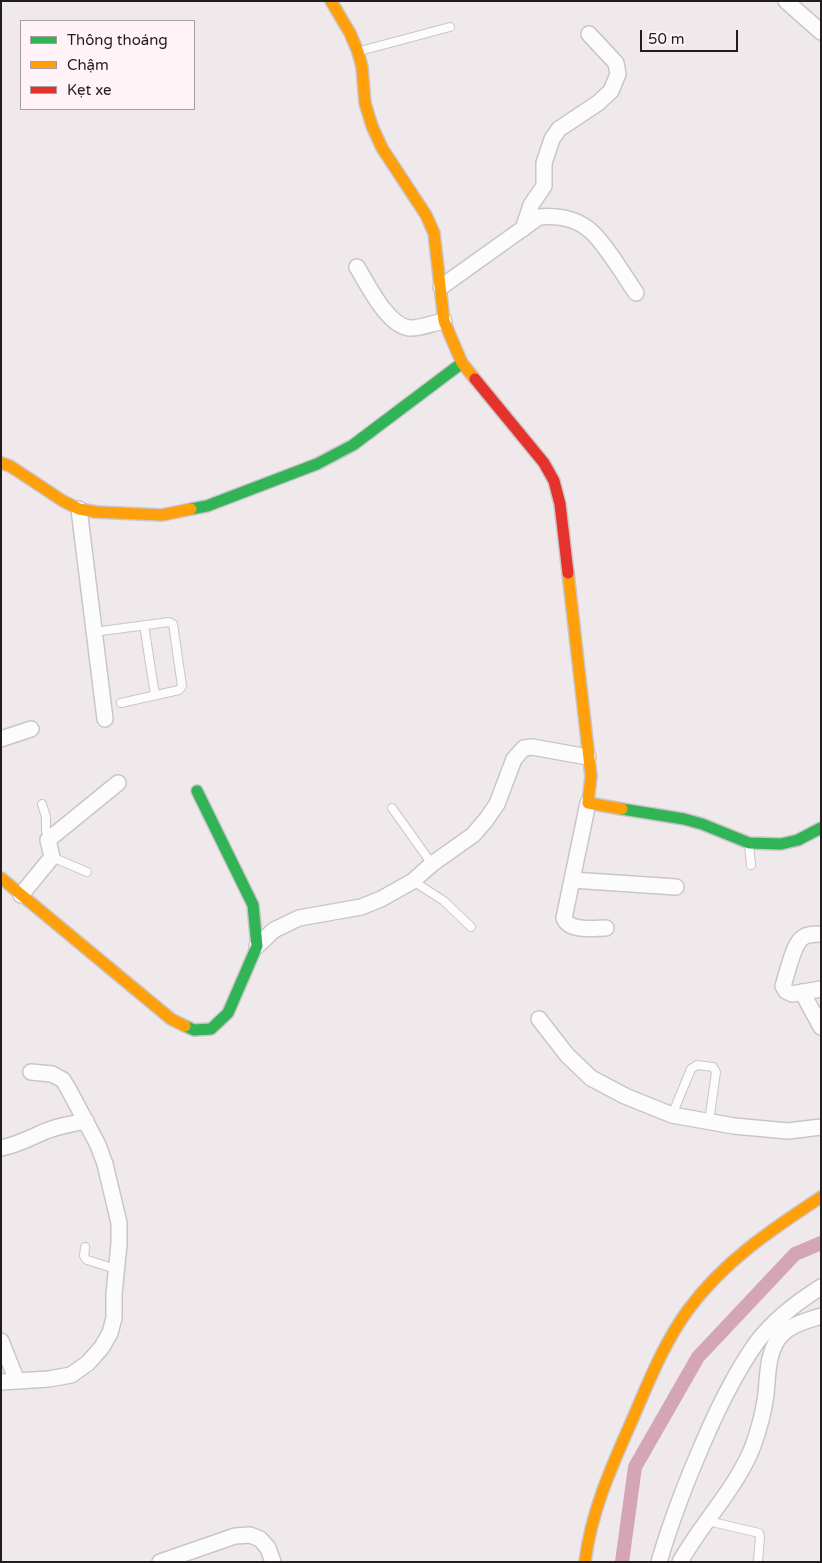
<!DOCTYPE html>
<meta charset="utf-8">
<style>
body{margin:0}
#map{position:relative;width:822px;height:1563px;overflow:hidden;background:#efe9eb;font-family:"Varela Round",sans-serif}
canvas{display:block}
.frame{position:absolute;inset:0;border:2px solid #211d1e;pointer-events:none}
.legend{position:absolute;left:20px;top:20px;width:175px;height:90px;box-sizing:border-box;background:#fff3f7;border:1px solid #a69da0;margin:0;padding:6px 9px;list-style:none;font-size:15px;color:#211d1e}
.legend li{display:flex;align-items:center;gap:10px;height:25px}
.legend b{width:25px;border:1px solid #a69da0}
.scale{position:absolute;left:640px;top:30px;width:98px;height:22px;box-sizing:border-box;border:2px solid #211d1e;border-top:0;padding-left:6px;font-size:15px;line-height:18px;white-space:nowrap;color:#211d1e;-webkit-text-stroke:4px #fff3f7;paint-order:stroke}
</style>
<div id="map">
<canvas width="822" height="1563"></canvas>
<div class="frame"></div>
<ul class="legend">
<li><b style="height:6px;background:#30b455"></b>Thông thoáng</li>
<li><b style="height:6px;background:#ff9f0a"></b>Chậm</li>
<li><b style="height:6px;background:#e5322d"></b>Kẹt xe</li>
</ul>
<div class="scale">50 m</div>
</div>
<script>
const g = document.querySelector('canvas').getContext('2d');
g.lineJoin = 'round';
function strokePath(path, color, width, dash) { g.strokeStyle = color; g.lineWidth = width; g.lineCap = dash ? 'butt' : 'round'; g.setLineDash(dash || []); g.stroke(path); }
strokePath(new Path2D(`
 M622 1562 635 1467 698 1357 795 1254 821 1243`), '#d4a5b6', 14);
const lane = new Path2D(`
 M360 51 450 27
 M144 625 155 695
 M94 632 169 622 173 624 182 686 179 690 121 703
 M42 804 46 817V831L48 840
 M392 808 432 864
 M749 845 751 865
 M52 857 87 872
 M413 881 444 901 471 927
 M672 1115 691 1069 697 1065 713 1067 716 1072 709 1122
 M85 1247 84 1256 87 1260 116 1269
 M708 1521 759 1533 760 1537 758 1561`);
const street = new Path2D(`
 M786 1 821 32
 M523 229 531 205 544 186V163L552 139 559 129 598 103 611 91 618 74 616 63 589 34
 M357 267C368 285 387 325 409 328 419 329 433 323 444 321
 M441 287 539 217C555 215 574 218 587 228 602 238 625 277 636 293
 M79 509 105 719
 M1 739 31 729
 M588 803 564 918C569 932 593 928 606 928
 M572 880 676 887
 M21 895 52 857 48 840 118 783
 M821 934C814 934 806 934 801 939 793 946 787 974 783 986L786 991 792 994 821 989
 M257 946 274 930 299 918 361 907 381 899 413 881 432 864 473 835 486 820 497 804 514 759 524 748 532 747 588 757
 M802 992 821 1027
 M539 1019 567 1055 591 1078 625 1096 672 1115 734 1126 788 1131 821 1127
 M1 1148C16 1145 26 1140 39 1134 54 1127 70 1124 86 1121
 M1 1341 17 1381 1 1382
 M17 1381 49 1379 71 1375 88 1363 102 1347 110 1333 114 1318V1294L119 1244V1223L105 1164 98 1145 69 1090 63 1080 52 1074 31 1072
 M160 1562 235 1536 250 1535 260 1539 268 1548 273 1562
 M659 1562C671 1521 686 1482 703 1443 718 1408 735 1373 757 1342 774 1320 797 1302 821 1287
 M680 1562C702 1522 736 1489 753 1446 759 1429 764 1411 766 1394 768 1375 767 1356 778 1339 788 1325 806 1321 821 1316`);
const fast = new Path2D(`
 M191 509 207 506 317 464 353 445 462 363
 M622 809 684 819 702 824 749 843 781 844 798 840 821 828
 M185 1026 194 1030 211 1029 228 1013 257 946 253 905 197 791`);
const slow = new Path2D(`
 M331 1 350 33 358 52 362 67 365 103 372 126 382 148 426 215 434 233 444 321 462 363 475 379
 M1 463 10 466 63 501 79 509 96 512 162 515 191 509
 M568 573 591 776 588 803 622 809
 M1 878 171 1019 185 1026
 M585 1562C591 1513 610 1470 630 1425 647 1386 663 1344 688 1310 723 1262 772 1229 821 1197`);
const jam = new Path2D(`
 M475 379 544 463 554 481 560 504 568 573`);
strokePath(lane, '#cac5c7', 10);
strokePath(street, '#cac5c7', 18);
strokePath(fast, '#cac5c7', 14);
strokePath(slow, '#cac5c7', 14);
strokePath(jam, '#cac5c7', 14);
strokePath(lane, '#fdfcfc', 8);
strokePath(street, '#fdfcfc', 15);
strokePath(fast, '#30b455', 11);
strokePath(slow, '#ff9f0a', 11);
strokePath(jam, '#e5322d', 11);
</script>
